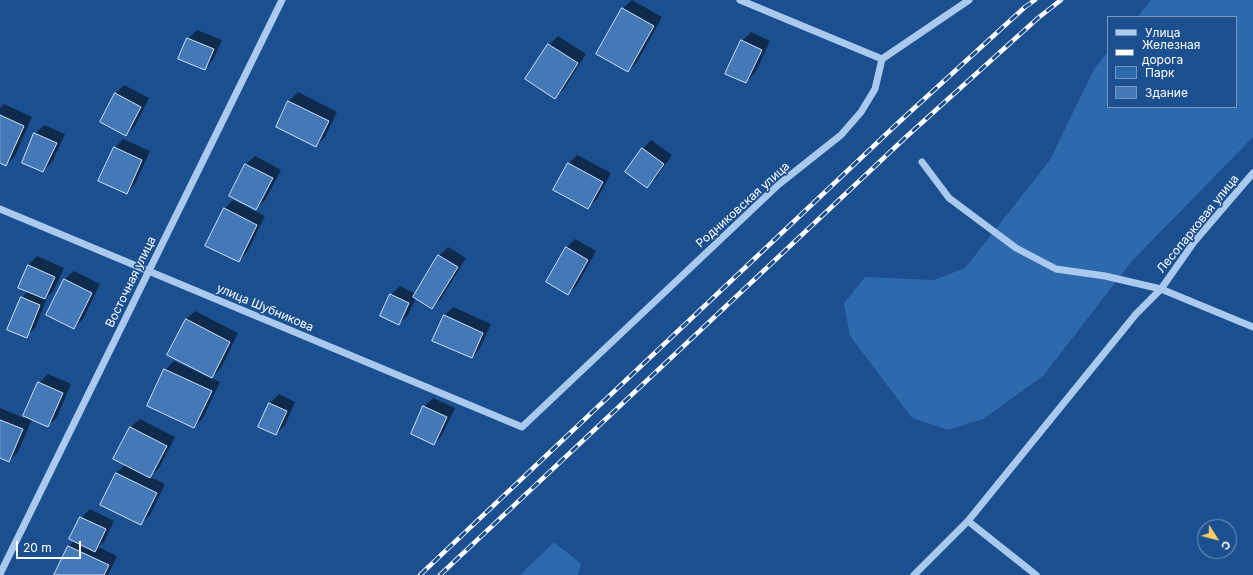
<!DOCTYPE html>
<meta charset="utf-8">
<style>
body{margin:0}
#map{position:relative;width:1253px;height:575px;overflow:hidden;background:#1b4f8f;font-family:Inter,sans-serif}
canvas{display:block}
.legend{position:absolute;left:1107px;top:16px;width:130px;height:92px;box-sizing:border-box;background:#1b4f8f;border:1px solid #7695bc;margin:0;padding:5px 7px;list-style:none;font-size:12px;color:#fff}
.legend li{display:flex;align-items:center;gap:8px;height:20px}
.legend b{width:20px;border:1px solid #7695bc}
.north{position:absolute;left:1197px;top:519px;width:40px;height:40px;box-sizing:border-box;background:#1b4f8f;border:1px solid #7695bc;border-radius:50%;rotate:126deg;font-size:11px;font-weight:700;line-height:16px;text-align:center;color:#fff}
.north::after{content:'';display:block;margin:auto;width:14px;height:18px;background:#ffd166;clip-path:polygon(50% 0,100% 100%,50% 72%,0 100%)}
.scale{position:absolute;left:16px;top:541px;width:65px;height:18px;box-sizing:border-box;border:2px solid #fff;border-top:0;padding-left:5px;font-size:12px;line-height:14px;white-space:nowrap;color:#fff;-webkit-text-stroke:3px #1b4f8f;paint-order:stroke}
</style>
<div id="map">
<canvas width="1253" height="575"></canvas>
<ul class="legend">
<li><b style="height:5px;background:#a9c9ee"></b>Улица</li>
<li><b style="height:5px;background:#fff"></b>Железная дорога</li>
<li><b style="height:11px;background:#2e69ad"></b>Парк</li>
<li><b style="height:11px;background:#4478b7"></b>Здание</li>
</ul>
<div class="north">С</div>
<div class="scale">20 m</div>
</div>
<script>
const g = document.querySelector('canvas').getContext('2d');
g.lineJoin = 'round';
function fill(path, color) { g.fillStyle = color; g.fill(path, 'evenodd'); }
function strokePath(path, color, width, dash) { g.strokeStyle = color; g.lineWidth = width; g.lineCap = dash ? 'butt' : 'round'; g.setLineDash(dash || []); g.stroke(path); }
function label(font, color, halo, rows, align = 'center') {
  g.font = font + ' Inter,sans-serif'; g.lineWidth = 3.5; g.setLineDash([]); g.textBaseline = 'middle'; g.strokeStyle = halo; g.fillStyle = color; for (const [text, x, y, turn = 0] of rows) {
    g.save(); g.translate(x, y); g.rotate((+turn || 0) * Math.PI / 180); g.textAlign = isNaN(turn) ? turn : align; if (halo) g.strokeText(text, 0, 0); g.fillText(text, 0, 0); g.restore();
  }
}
fill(new Path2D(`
 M1151 0H1253V137L1132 261 1043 376 983 419 948 430 912 418 850 336 844 303 865 277 934 280 965 268 1050 160 1094 69 1108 52V107H1236V17H1137Z
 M554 542 581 564 578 575H520Z`), '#2e69ad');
fill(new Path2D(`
 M632 0 662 17 637 62 628 71 622 9Z
 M197 30 222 40 213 60 205 69 188 39Z
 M751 32 770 41 755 73 746 82 742 41Z
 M558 36 586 54 564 89 555 97 527 79 549 45Z
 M124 85 149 98 135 126 126 135 115 94Z
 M298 92 337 112 325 137 316 146 277 126 289 101Z
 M4 104 32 117 15 156 6 165 0 162V108Z
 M44 125 65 134 52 162 43 171 35 134Z
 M123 139 150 151 135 184 127 192 115 148Z
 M651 140 672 155 656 178 647 186 643 149Z
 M577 155 611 173 597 199 588 207 569 163Z
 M255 156 281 170 265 200 256 209 230 195 246 164Z
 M233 200 265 216 247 252 239 261 224 209Z
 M575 239 596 251 577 285 568 293 566 248Z
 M448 247 466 258 441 299 432 308 416 298 408 315 399 324 391 295 400 286 416 294 439 256Z
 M37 256 64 268 54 290 48 296 35 328 26 337 22 298 28 291V265Z
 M74 271 100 284 83 319 74 328 47 315 65 279Z
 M453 307 491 324 480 348 472 357 444 316Z
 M195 311 238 333 221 368 211 378 220 382 203 418 194 427 165 370 174 361 208 377 209 375 186 319Z
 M48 374 71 384 57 417 48 426 32 419 18 452 9 461 0 457V408L24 418 39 383Z
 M279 394 295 402 285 425 276 434 259 427 270 403Z
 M433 398 455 408 442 435 434 444 424 407Z
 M140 419 175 437 159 468 150 477 165 484 150 515 141 524 116 473 126 464 115 459 131 427Z
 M90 509 114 521 104 542 98 547 117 556 108 575H55L69 546 74 541 81 518Z`), '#0007');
const building = new Path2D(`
 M622 8 654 26 628 72 596 54Z
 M187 38 214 49 205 70 178 59Z
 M741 40 762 50 746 83 725 74Z
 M548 44 578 63 555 99 525 79Z
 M115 93 141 107 126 136 100 122Z
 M288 101 329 121 316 147 276 127Z
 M0 115 24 126 6 166 0 163Z
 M34 133 57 143 43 172 22 163Z
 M114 147 142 160 127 194 98 181Z
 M642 148 664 164 647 188 625 172Z
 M568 163 603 182 588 209 553 190Z
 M245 164 273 178 256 210 229 196Z
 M224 208 257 225 239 262 205 246Z
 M566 247 588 260 568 295 546 282Z
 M438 255 458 267 432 309 413 297Z
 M28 265 55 277 45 299 18 288Z
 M64 279 92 293 74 329 46 315Z
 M390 294 409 303 399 325 380 316Z
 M21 297 40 305 27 338 7 330Z
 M444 315 483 333 472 358 432 341Z
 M186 319 230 342 212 378 167 355Z
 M164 369 212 391 194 428 147 406Z
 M38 382 63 393 48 427 23 416Z
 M269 403 287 411 276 435 258 427Z
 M423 406 447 417 434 445 411 434Z
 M0 420 23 429 9 462 0 458Z
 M130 427 167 446 150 478 113 459Z
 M116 473 157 493 141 525 100 505Z
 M80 517 106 529 95 552 69 539Z
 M68 546 109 565 104 575H54Z`);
fill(building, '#4478b7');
strokePath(building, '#cfe3fa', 1);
strokePath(new Path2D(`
 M740 0 882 59
 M922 162 949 198 1016 248 1056 269 1105 276 1161 289 1253 327
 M0 209 522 427 778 185 841 135 861 112 875 89 882 59 969 0
 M968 521 1036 575
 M0 574 282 0
 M914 575 968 521 1136 314 1161 289 1194 242 1253 173`), '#a9c9ee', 7);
const rail = new Path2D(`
 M420 575 898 123 1025 7 1035 0
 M440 575 906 137 1038 18 1061 0`);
strokePath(rail, '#fff', 4.5);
strokePath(rail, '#1b4f8f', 3, [9]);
label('12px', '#fff', '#1b4f8f', [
 ["Родниковская улица",743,205,-42],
 ["Лесопарковая улица",1198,224,-51],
 ["Восточная улица",131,282,-64],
 ["улица Шубникова",265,308,23]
]);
</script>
